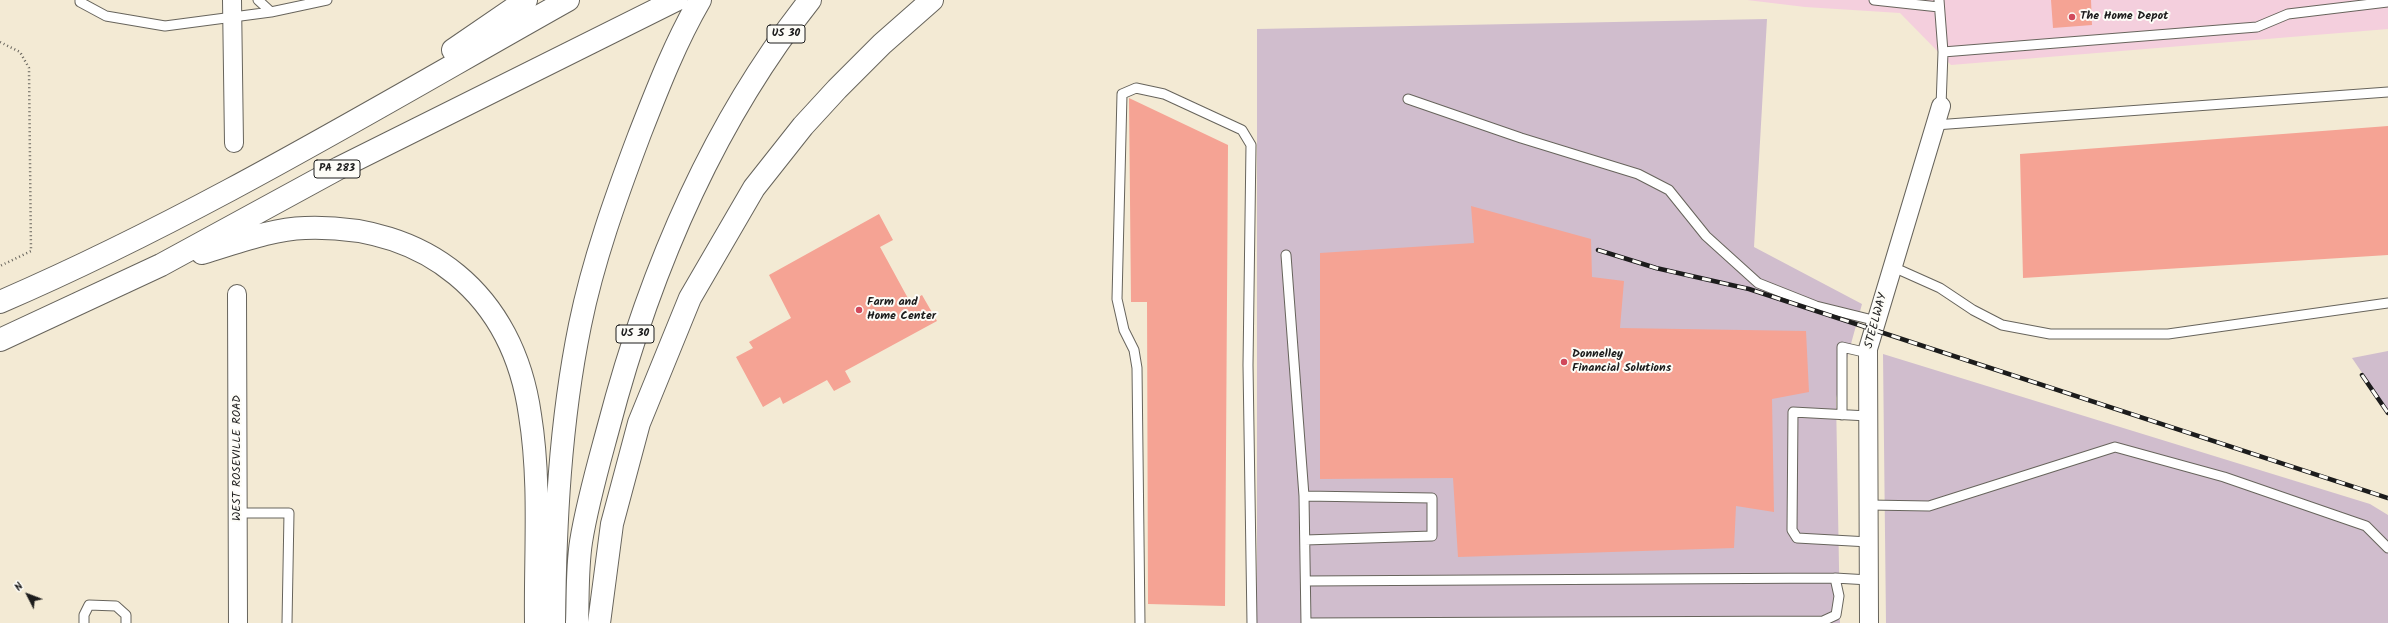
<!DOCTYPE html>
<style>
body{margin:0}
#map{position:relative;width:2388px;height:623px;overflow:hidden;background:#f3ead4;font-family:Kalam,sans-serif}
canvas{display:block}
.north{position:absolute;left:8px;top:575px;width:40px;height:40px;-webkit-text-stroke:3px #fdfcf7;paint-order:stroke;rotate:312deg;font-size:11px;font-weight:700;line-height:16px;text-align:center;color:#1c1c1c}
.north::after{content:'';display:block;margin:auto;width:14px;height:18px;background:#1c1c1c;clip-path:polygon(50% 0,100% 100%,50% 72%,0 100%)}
</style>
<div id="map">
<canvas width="2388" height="623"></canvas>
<div class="north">N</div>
</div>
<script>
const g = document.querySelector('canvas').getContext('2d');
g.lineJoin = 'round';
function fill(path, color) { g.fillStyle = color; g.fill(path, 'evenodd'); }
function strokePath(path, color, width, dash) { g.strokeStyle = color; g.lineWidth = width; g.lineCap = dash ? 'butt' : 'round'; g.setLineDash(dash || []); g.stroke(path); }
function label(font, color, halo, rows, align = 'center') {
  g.font = font + ' Kalam,sans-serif'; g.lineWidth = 4; g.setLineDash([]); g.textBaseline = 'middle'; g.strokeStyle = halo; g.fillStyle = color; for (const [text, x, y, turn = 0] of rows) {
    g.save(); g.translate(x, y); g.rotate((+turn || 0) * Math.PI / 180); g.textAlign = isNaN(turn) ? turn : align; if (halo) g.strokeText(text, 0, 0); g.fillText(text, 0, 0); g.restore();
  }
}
fill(new Path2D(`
 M1747 0H2388V29L1951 65 1900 13 1805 7Z`), '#f4cfdd');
fill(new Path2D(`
 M1767 19 1754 247 1862 304 1836 398 1840 623H1257V29Z
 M2388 351V411L2352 358Z
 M1883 354 2370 504 2388 515V623H1886Z`), '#d0bdcd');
fill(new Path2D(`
 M2051 0H2091L2092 25 2053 28Z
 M1129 98 1228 145 1225 606 1148 604 1147 302H1131Z
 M2388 126V255L2023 278 2020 154Z
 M1471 206 1591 239 1592 277 1624 281 1620 328 1806 331 1809 392 1772 399 1774 512 1736 506 1734 548 1458 557 1453 478 1320 479V253L1474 243Z
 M879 214 893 240 880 247 910 302 922 295 937 321 845 371 851 382 834 391 827 380 783 404 780 397 763 407 736 357 753 348 749 342 791 318 769 275Z`), '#f5a394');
const service = new Path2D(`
 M80 0V2L106 16 165 26 271 12 258 0
 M1874 0 1939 7
 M1939 0 1943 52 1941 106
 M271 12 327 0
 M1943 52 2257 27 2288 14 2388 2
 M1408 99 1521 138 1638 174 1669 190 1706 236 1758 283 1816 306 1877 321
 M1935 125 2388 92
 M1286 255 1304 496 1306 623
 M1893 267 1940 288 1973 310 2002 325 2050 334H2168L2388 303
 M1842 415V347L1868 353
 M1868 416 1793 412 1792 530 1797 538 1869 542
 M1304 496 1432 498V536L1305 540
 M1869 505 1929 506 2115 447 2224 477 2366 526 2388 548
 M238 513H289L287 623
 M1835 578 1869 580
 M1306 581 1835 578 1839 596 1836 615 1823 621 1306 623
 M84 623V615L89 605 116 606 126 615V623
 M1140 623 1137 368 1134 350 1124 330 1117 299 1122 94 1136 88 1164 94 1242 130 1251 145 1248 365 1252 623`);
const minor = new Path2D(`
 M232 0 234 143
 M237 294 238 623
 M1869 623 1868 349 1941 106`);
const motorway = new Path2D(`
 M453 50 526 0
 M202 253C236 243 271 229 305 228 426 224 513 294 530 415 541 483 535 554 536 623
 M0 302C197 217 381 105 568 0
 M0 340 161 265 339 168 676 0
 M554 623C555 524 560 423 580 325 593 261 616 197 639 136 657 90 675 43 700 0
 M577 623C578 596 577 568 581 542 587 504 598 466 608 429 648 276 711 125 810 0
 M599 623 612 524 639 423 690 298 754 188 803 126 837 89 882 44 932 0`);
strokePath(service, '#67645c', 11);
strokePath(minor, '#67645c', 20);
strokePath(motorway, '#67645c', 24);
strokePath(new Path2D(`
 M0 42 20 52 29 68 31 251 0 266`), '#67645c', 2.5, [1, 3]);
strokePath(service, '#fff', 9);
strokePath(minor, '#fff', 18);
strokePath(motorway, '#fff', 22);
const rail = new Path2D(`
 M1598 250 1656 268 1749 289 2388 498
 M2362 375 2388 413`);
strokePath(rail, '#1c1c1c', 4.5);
strokePath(rail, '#fdfcf7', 3, [9]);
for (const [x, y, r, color] of [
 [2072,17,4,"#d1495b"],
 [859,310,4,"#d1495b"],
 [1564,362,4,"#d1495b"]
]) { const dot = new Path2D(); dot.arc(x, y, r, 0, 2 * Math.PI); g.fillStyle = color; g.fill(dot); strokePath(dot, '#fdfcf7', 1.5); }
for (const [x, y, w] of [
 [786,34,38],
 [337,169,46],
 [635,334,38]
]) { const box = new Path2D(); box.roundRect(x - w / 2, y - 9, w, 18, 3); g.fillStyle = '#fdfcf7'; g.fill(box); strokePath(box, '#1c1c1c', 1); }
label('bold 11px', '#1c1c1c', null, [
 ["US 30",786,34],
 ["PA 283",337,169],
 ["US 30",635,334]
]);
label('bold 12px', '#1c1c1c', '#fdfcf7', [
 ["The Home Depot",2080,17],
 ["Farm and",867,303],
 ["Home Center",867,317],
 ["Donnelley",1572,355],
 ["Financial Solutions",1572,369]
], 'left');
label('12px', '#1c1c1c', '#fdfcf7', [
 ["STEELWAY",1877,321,-75],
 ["WEST ROSEVILLE ROAD",238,458,-90]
]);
</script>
